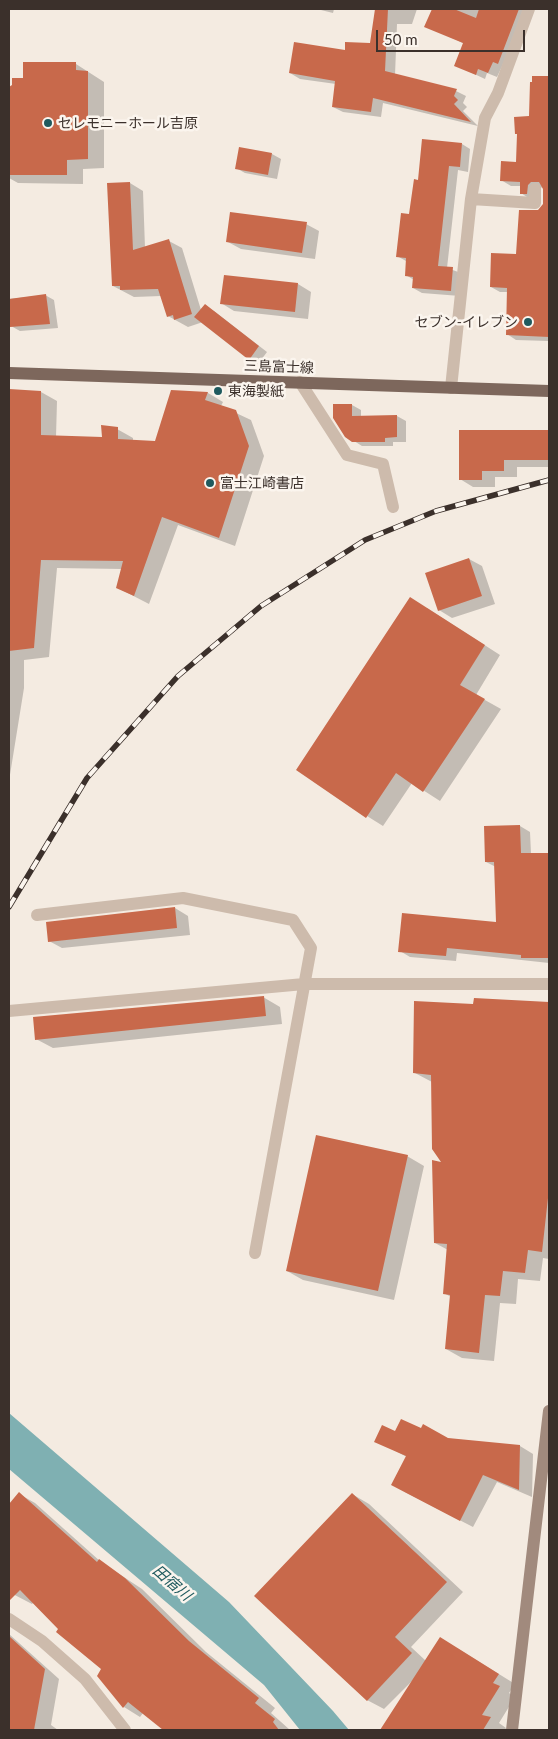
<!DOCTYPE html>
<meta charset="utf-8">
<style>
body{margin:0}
#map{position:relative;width:558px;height:1739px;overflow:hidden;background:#f4ebe1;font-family:Lato,sans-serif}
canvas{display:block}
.frame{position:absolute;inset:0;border:10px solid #3b302b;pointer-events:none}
.scale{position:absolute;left:376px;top:30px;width:149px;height:22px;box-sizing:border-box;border:2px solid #3b302b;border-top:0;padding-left:6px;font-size:15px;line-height:18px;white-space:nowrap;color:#3b302b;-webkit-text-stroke:4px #fbf5ee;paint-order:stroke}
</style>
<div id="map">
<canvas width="558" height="1739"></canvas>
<div class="frame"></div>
<div class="scale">50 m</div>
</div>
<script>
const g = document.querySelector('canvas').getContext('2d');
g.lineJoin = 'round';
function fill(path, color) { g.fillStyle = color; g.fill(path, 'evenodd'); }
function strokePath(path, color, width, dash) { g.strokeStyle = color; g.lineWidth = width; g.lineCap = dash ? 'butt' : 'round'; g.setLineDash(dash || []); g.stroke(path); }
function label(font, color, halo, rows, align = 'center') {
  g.font = font + ' Lato,"Noto Sans JP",sans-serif'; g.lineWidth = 5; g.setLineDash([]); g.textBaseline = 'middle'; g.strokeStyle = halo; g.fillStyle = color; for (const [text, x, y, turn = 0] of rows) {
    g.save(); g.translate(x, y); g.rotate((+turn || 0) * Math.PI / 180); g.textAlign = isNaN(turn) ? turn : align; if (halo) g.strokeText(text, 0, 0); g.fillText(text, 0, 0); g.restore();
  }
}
fill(new Path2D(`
 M9 1413 229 1602 333 1711 349 1730H300L264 1685 9 1469Z`), '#7fb0b2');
fill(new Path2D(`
 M317 9H334L333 13Z
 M376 9H417L412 24H397L395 75 456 91 466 96 463 103 467 107 463 111 478 126 383 103 381 117 343 112 333 107 336 84 300 79 290 73 346 51 371 45Z
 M433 9H529L497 77 487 73 485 79 455 65 465 44 426 26Z
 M76 64 104 82V168L83 169V184L18 183 9 178V90L24 79Z
 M534 77H549V341L516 340 507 334 509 292H500L491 287 518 256 544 203 543 186 530 199 521 193V186H511L501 180 518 164 530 117Z
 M462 144 470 149 468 172 458 170 447 268 461 273 460 296 422 293 413 288 414 280 406 275V261L397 256 419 181Z
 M240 148 272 154 281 159 277 179 245 173 236 168Z
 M130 183 143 191 145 248 169 241 182 248 201 310 205 306 214 311 267 352 258 364 203 322 188 327 168 316 161 296 134 297 113 286Z
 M306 224 319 231 315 259 241 249 228 242Z
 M225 276 298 284 311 292 308 319 234 311 221 303Z
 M45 295 54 300 58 328 20 331 11 326 9 299Z
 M9 391 41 392 57 401 56 437 103 439 117 429 133 438V441L156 442 172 391 208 393 223 402 221 406 251 420 264 456 235 546 178 525 149 604 118 588 122 569 57 568 49 657 24 660V688L9 781Z
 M334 405H352L361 410V417L397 416 406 421V442H393V446H362L346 436Z
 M460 431H549V467H517V477H495V487H473L460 479Z
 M469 559 482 566 495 604 452 618 439 610Z
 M427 608 500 655 476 695 501 709 440 801 412 783 383 826 367 816Z
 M520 826 530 832 531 854H549V963L457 953 456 961 410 957 400 951 497 923 496 867 486 862Z
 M175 908 188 916 190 935 62 948 49 941Z
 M263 997 280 1007 282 1024 53 1048 36 1039Z
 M475 999 549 1003V1259L543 1258 540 1281 518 1279 516 1304 500 1303 494 1361 462 1358 446 1349 451 1297 444 1293 448 1250 435 1243 444 1164 432 1082 415 1073 474 1005Z
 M407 1156 424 1166 394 1300 303 1280 287 1271Z
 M395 1433 520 1446 533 1454 532 1497 497 1482 473 1527 405 1492 407 1457 376 1441Z
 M19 1494 35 1503 101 1562 142 1589 206 1652 275 1708 271 1713 290 1730H165L143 1713 140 1717 124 1707 103 1669 34 1602 32 1604 9 1592V1506Z
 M352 1494 369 1504 463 1592 411 1647 426 1661 457 1648 515 1684 509 1693 515 1697 499 1723 506 1728 505 1730H382L415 1678 384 1709 367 1700Z
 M9 1634 59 1679 51 1725 58 1730H9Z`), '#0003');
fill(new Path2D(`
 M375 9H388L385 71 457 89 454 96 458 100 454 104 471 122 373 98 371 112 332 107 335 81 289 73 294 42 345 50V42L370 43Z
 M432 9H454L476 18 479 9H519L498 64 493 62 488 73 478 69 476 75 454 66 463 43 424 27Z
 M23 62H76V70L88 71V159L67 160V175H9V87L12 85V78H23Z
 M532 76H549V337L506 335 507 288 490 287 491 253 516 254 519 210H538L543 204V189L539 182H531L528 185 527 194H520V182L500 181 501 161 516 162 517 134H515L514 117 529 116 530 82H532Z
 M422 139 462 143 460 167 449 166 438 266 453 267 451 291 412 288 413 277 405 276 406 258 396 257 401 213 409 214 414 179 418 180Z
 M239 147 272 153 268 175 235 169Z
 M130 182 133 250 169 239 192 314 174 320 173 315 167 317 158 289 120 290V286H112L107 183Z
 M230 212 307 222 302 253 226 242Z
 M224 275 298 283 295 312 220 304Z
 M46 294 50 324 10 327 9 299Z
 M205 304 259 346 249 360 194 317Z
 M9 389 41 391V435L102 437 101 425 118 427V439L155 441 171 390 208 392 205 400 236 410 249 446 219 538 162 517 134 596 116 588 123 561 41 560 34 648 9 651Z
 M333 404H352V416L397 415V437L385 438V442H352L345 437 333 418Z
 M459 430H549V460H504V471H482V480H459Z
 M469 558 482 596 438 611 425 573Z
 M410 597 485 645 460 685 485 699 423 792 396 773 366 818 296 770Z
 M520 825 521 853H549V958H521V955L447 948 446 956 398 952 402 913 496 922 494 862H485L484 826Z
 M175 907 177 928 48 942 46 922Z
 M264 996 266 1016 35 1040 33 1017Z
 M474 998 549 1002V1189L542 1252 528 1250 525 1273 503 1271 500 1296 485 1295 479 1353 445 1349 450 1295 443 1294 447 1244 434 1243 432 1160 441 1162 432 1149 431 1075 413 1073 414 1001 473 1004Z
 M316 1135 408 1155 378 1291 286 1271Z
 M401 1419 421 1428 423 1424 448 1438 520 1445 519 1490 483 1475 460 1521 391 1485 406 1456 374 1442 382 1425 395 1431Z
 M19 1492 97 1562 99 1559 125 1578 189 1641 259 1698 255 1703 275 1719 273 1722 279 1730H163L128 1702 123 1708 97 1676 101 1669 56 1632 58 1629 20 1590 9 1601V1504Z
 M352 1493 447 1582 395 1637 412 1653 367 1701 254 1596Z
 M9 1636 45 1669 34 1730H9Z
 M440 1637 499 1674 493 1683 500 1686 482 1715 491 1717 483 1730H380Z`), '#c8694b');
strokePath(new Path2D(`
 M471 199 535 203V189
 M300 382 347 455 383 464 393 507
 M451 388 471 199 485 118 498 93 529 9
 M37 915 183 898 293 920 311 948 255 1253
 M9 1011 304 984H549
 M9 1619 42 1641 85 1679 125 1730`), '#cdbbac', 12);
strokePath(new Path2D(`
 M512 1730 549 1411`), '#a18a7d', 12);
strokePath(new Path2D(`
 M9 373 549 391`), '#7d675c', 12);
const rail = new Path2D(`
 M9 907 87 778 178 676 261 606 365 540 436 511 549 480`);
strokePath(rail, '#3b302b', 5.5);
strokePath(rail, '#fbf5ee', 4, [11]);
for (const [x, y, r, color] of [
 [48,123,5,"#1f5a5e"],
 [528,322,5,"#1f5a5e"],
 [218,391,5,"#1f5a5e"],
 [210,483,5,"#1f5a5e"]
]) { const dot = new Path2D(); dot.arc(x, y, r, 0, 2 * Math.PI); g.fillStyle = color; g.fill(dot); strokePath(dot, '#fbf5ee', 2); }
label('14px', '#3b302b', '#fbf5ee', [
 ["セレモニーホール吉原",58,123],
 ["セブン-イレブン",518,322,"right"],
 ["東海製紙",228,391],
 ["富士江崎書店",220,483]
], 'left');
label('14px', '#3b302b', '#fbf5ee', [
 ["三島富士線",279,367,2]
]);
label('italic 15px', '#1f5a5e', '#fbf5ee', [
 ["田宿川",172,1583,41]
]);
</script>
